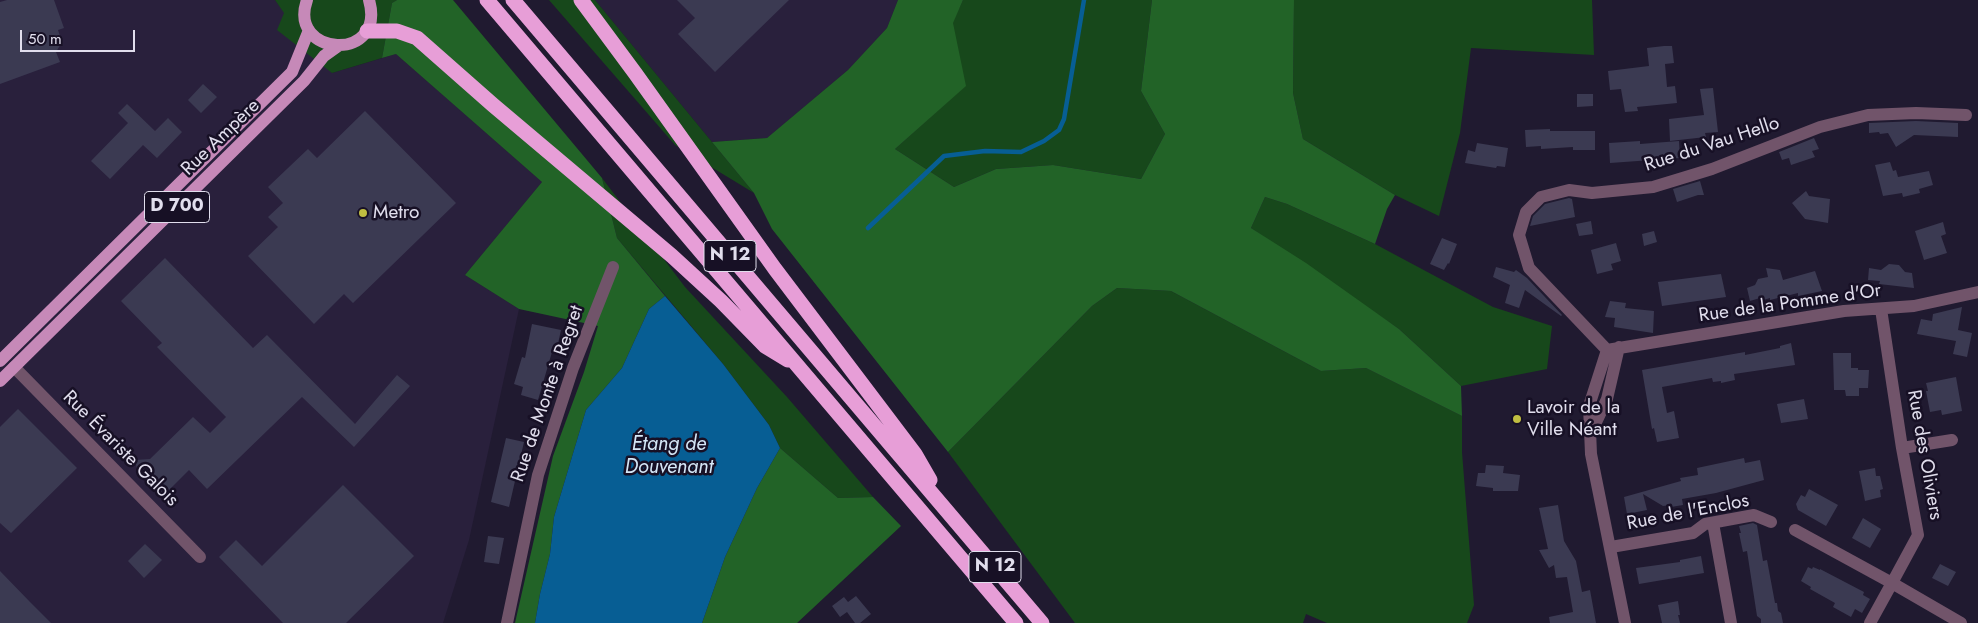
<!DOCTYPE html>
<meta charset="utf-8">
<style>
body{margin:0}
#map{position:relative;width:1978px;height:623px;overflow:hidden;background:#201a30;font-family:Jost,sans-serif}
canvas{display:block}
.scale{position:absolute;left:20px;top:30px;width:115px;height:22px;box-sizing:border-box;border:2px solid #e1deed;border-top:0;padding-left:6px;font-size:15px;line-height:18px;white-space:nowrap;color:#e1deed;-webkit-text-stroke:4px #171025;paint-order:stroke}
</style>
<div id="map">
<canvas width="1978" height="623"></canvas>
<div class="scale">50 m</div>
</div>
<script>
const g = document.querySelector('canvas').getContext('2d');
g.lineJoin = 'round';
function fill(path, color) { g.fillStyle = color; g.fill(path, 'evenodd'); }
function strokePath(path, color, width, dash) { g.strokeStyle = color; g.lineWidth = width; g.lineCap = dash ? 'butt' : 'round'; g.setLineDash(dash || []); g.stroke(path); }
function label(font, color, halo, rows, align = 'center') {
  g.font = font + ' Jost,sans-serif'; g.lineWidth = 5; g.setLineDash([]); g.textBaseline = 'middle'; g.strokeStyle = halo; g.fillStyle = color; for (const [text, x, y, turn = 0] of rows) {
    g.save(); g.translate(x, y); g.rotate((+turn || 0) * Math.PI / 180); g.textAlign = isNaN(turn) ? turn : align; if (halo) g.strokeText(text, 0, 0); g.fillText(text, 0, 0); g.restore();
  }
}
fill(new Path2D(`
 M0 0H275L332 73 396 54 542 182 465 275 519 309 469 540 443 623H0Z
 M595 0H898L887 28 848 70 767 138 712 142Z`), '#29203c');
fill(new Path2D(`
 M275 0H397L392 3 382 58 332 73 277 30 284 13Z
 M549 0H595L754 193 675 145Z
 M963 0H1152L1141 91 1165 134 1141 179 1053 165 996 169 954 187 895 149 965 86 952 23Z
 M1294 0H1592L1594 55 1471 48 1460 133 1439 216 1395 195 1303 139 1293 93Z
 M602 178 685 287 787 397 873 497 838 498 780 448 769 425 723 364 617 238Z
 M1265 197 1287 204 1375 244 1493 307 1552 326 1547 369 1461 386 1399 329 1251 228Z
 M1117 288 1171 291 1321 371 1366 368 1462 416V452L1474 605 1467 623H1327L1306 614 1303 623H1075L948 452 1092 306Z`), '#17481b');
fill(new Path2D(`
 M397 0H453L602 178 617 238 665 296 649 309 622 368 586 410 554 517 550 554 540 594 535 623H515L553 456 584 372 598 326 519 309 465 275 542 182 396 54 382 58 392 3Z
 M898 0H963L953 23 966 86 895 149 954 187 996 169 1053 165 1141 179 1165 134 1141 91 1152 0H1294L1293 93 1303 139 1395 195 1387 209 1375 244 1287 204 1265 197 1251 228 1306 263 1399 329 1461 386 1462 416 1366 368 1321 371 1171 291 1117 288 1092 306 948 452 772 229 754 193 712 142 767 138 848 70 887 28Z
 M780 448 838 498 873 497 901 526 797 623H702L725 557 757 488Z`), '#226327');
fill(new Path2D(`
 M665 296 723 364 769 425 780 448 757 488 725 557 702 623H535L540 594 550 554 554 517 586 410 622 368 649 309Z`), '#075e94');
strokePath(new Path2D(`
 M868 228 944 156 985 151 1021 152 1044 141 1059 130 1064 119 1084 0`), '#075e94', 4.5);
fill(new Path2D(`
 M7 0H54L64 28 58 30 62 42 56 52 60 62 0 84V2Z
 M677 0H789L715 72 678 34 695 18Z
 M1664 46H1672L1674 63 1665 64 1667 87 1675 86 1677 103 1637 107 1638 111 1625 112 1621 89 1610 90 1608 71 1649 66 1647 48Z
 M203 84 217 97 201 113 188 100Z
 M1713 88 1718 132 1705 133 1706 137 1670 141 1669 119 1704 115 1700 89Z
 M1577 94H1593V106L1577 107Z
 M127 104 155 131 168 118 182 132 157 158 143 145 110 179 91 161 128 123 118 113Z
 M365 111 456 203 353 303 344 294 314 324 248 256 278 227 268 217 283 203 268 187 308 149 317 158Z
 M1916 121 1958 123V137L1914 135 1896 147 1888 133 1880 134 1879 132 1869 133V123Z
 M1550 129V131H1595V150H1573V147L1541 149V146L1526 147 1525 130Z
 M1814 138 1819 149 1812 151 1815 157 1791 165 1789 158 1782 160 1779 152Z
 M1640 141V144L1679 141 1680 158 1610 163 1609 143Z
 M1477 143 1508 148 1505 167 1497 166 1496 168 1465 163 1468 150 1475 152Z
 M1890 162 1893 171 1896 170 1898 177 1929 171 1933 185 1919 189 1920 193 1903 197 1902 193 1883 196 1875 165Z
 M1700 181 1704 195H1698L1677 202 1673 189Z
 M1806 191 1809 196 1830 199 1828 223 1805 219 1792 203Z
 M1569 198 1572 199 1575 217 1530 226 1533 216 1545 204Z
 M1591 221 1593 234 1579 236 1576 224Z
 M1943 222 1946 234 1941 236 1947 253 1924 260 1915 231Z
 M1654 231 1657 242 1644 246 1642 234Z
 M1442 238 1457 244 1449 264 1448 263 1444 270 1430 264Z
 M1616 243 1621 261 1611 264 1613 270 1597 274 1591 250Z
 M165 258 253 348 267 335 355 424 397 375 410 386 354 447 302 397 207 489 189 470 164 495 137 469 135 460 150 459 193 417 210 433 226 417 157 347 162 343 121 301Z
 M1889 264 1899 265 1905 272 1912 273 1914 288 1879 284 1880 281 1868 280 1869 268 1881 270Z
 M1496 267 1514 272 1516 270 1527 278 1562 315 1561 316 1525 290 1519 308 1505 303 1510 285 1493 277Z
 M1766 268 1780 270 1783 280 1815 271 1822 291 1798 296V293L1770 300V298L1760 301V298L1750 301 1747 288 1755 285 1758 279 1768 277Z
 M1721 274 1726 297 1662 306 1658 282Z
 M1610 301 1626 303 1625 308 1654 311 1653 333 1614 327 1615 318 1605 317Z
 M1962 307 1958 330 1972 333 1967 357 1953 354 1956 341 1917 334 1921 319 1932 321 1933 314Z
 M532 324 561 330 556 353 552 352 538 400 521 395 523 387 514 384 522 357 525 358Z
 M1791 343 1795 365 1734 374 1735 380 1721 383V381L1713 382 1712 378 1662 387 1667 413 1674 411 1679 438 1657 442 1654 428 1652 429 1642 370 1745 352V355L1780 348V346Z
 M1833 353H1851V368H1858V370H1869L1868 388H1859V396H1846L1845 390H1834Z
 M1956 377 1962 411 1942 415 1941 410 1930 412 1926 391H1928L1926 383Z
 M1804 399 1808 419 1781 423 1777 404Z
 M18 409 77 468 11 533 0 523V427Z
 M506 438 524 442 509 507 491 502Z
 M1744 458 1745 463 1760 460 1764 480 1716 493 1682 499 1683 505 1671 507V505L1663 506 1643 494 1647 510 1627 514 1624 497 1681 481 1680 478 1698 475 1697 468Z
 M1486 465 1504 466 1503 473 1520 475 1518 491H1493V488L1476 486 1478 473H1485Z
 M1875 468 1876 476H1880L1883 489 1880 490 1881 497 1865 501 1859 471Z
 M343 485 414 556 346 623H283L219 557 236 540 262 566Z
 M1809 489 1838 505 1826 526 1798 510 1796 504 1801 495 1805 497Z
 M1558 505 1564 541 1576 561 1582 592 1590 590 1596 623H1550L1549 617 1573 612 1567 577 1556 578 1554 565 1549 568 1539 550 1548 549 1539 508Z
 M1863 518 1881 529 1870 548 1852 538Z
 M1753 523 1757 525 1763 561 1767 560 1775 603H1777L1778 611 1781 613 1783 623H1761V619L1757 616 1747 551 1743 552 1739 533H1741L1739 526Z
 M488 536 504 538 499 564 484 562Z
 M145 544 162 560 144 578 128 561Z
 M1701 556 1704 573 1639 584 1636 568 1680 562V560Z
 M1940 564 1956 572 1948 586 1932 578Z
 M1808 567 1812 569 1813 567 1820 570V569L1864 592 1863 595 1870 599 1862 613 1855 609 1851 617 1833 607 1835 603 1810 589 1811 587 1801 581Z
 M0 571 30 602 51 623H0Z
 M856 596 871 614 860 623H855L847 612 840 617 832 606 844 597 848 602Z
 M1678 601 1680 615H1678L1680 623H1662L1658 605Z`), '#3b3a52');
strokePath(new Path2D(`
 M1881 309 1902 448 1918 535 1892 583 1961 623
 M1607 350 1529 268 1519 235 1526 212 1541 197 1569 190 1592 193 1653 187 1712 169 1820 127 1868 115 1916 113 1966 115
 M1607 350 1844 311 1914 306 1978 292
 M1607 350 1589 406 1591 454 1625 623
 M14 367 200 557
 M1591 433 1607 399 1619 347
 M1902 448 1952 440
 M1713 523 1731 623
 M1795 530 1892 583 1870 623
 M1611 547 1693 533 1705 524 1754 515 1771 522
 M507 623 538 475 573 368 613 267`), '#71546a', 12);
strokePath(new Path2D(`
 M307 0C287 57 387 63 369 0
 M0 361 292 72 309 30
 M0 381 304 81 324 56 338 46`), '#c689b8', 12);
strokePath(new Path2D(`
 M487 0 1016 623
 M513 0 1042 623
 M581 0 635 73 775 269 915 454 930 480
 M367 31H397L417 38 493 105 672 256 721 301 765 346 788 360`), '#e79ed7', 15);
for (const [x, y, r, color] of [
 [363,213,5,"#c0be41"],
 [1517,419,5,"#c0be41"]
]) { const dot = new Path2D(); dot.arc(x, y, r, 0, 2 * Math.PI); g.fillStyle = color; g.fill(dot); strokePath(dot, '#171025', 2); }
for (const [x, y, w] of [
 [177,207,65],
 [730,256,52],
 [995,567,52]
]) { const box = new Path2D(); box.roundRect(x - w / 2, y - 15.5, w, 31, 4); g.fillStyle = '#171025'; g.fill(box); strokePath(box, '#e1deed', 1); }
label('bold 18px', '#e1deed', null, [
 ["D 700",177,207],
 ["N 12",730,256],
 ["N 12",995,567]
]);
label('19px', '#e1deed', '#171025', [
 ["Rue Ampère",221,138,-44],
 ["Rue du Vau Hello",1712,145,-18],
 ["Rue de la Pomme d'Or",1790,304,-8],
 ["Rue de Monte à Regret",548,394,-71],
 ["Rue Évariste Galois",120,449,45],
 ["Rue des Oliviers",1924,455,80],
 ["Rue de l'Enclos",1688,513,-11]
]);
label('19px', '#e1deed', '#171025', [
 ["Metro",373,213],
 ["Lavoir de la",1527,408],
 ["Ville Néant",1527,430]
], 'left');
label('italic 20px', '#d5e7f7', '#171025', [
 ["Étang de",669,445],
 ["Douvenant",669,468]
]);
</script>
